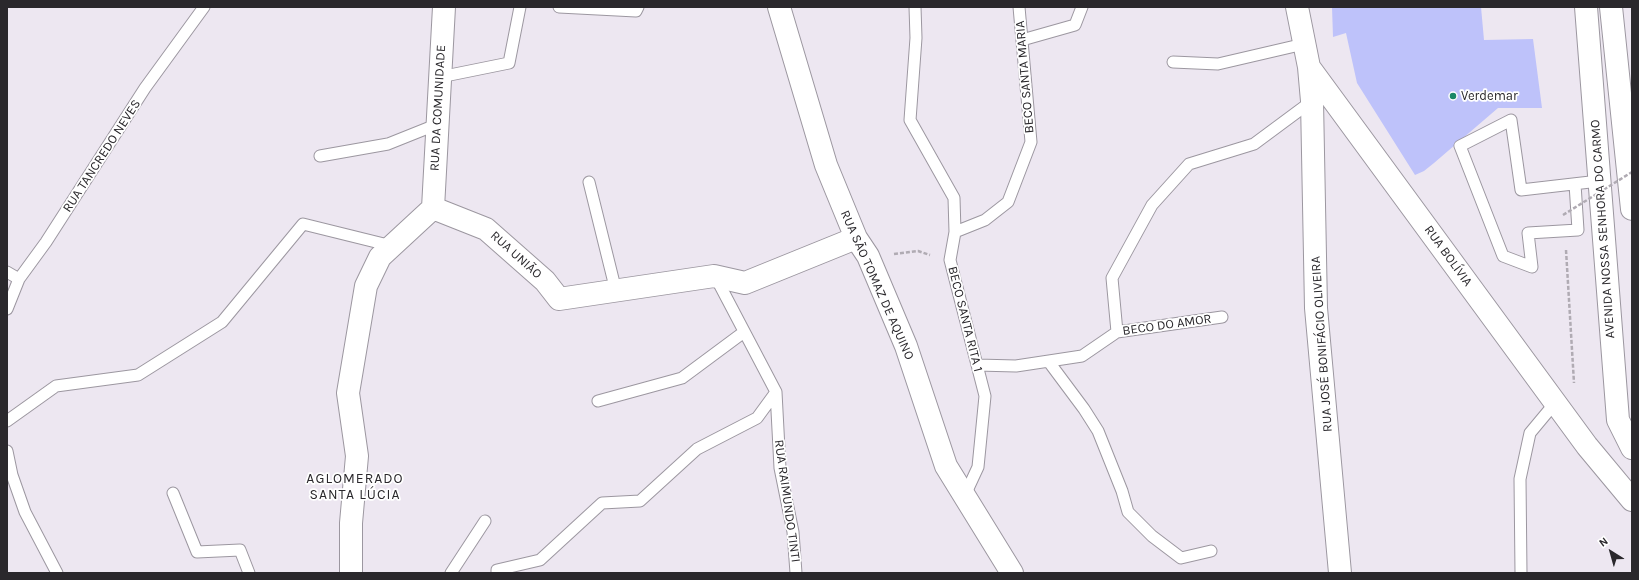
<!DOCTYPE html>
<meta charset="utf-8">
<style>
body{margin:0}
#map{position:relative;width:1639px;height:580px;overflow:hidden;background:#ede7f1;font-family:Karla,sans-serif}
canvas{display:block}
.frame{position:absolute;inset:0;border:8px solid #2a282c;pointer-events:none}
.north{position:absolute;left:1591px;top:532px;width:40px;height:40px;-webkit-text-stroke:3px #fff;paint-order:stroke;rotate:323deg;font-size:11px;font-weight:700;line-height:16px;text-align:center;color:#2a282c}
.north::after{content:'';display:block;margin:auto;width:14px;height:18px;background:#2a282c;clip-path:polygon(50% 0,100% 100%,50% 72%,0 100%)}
</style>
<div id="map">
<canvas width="1639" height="580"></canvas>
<div class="frame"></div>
<div class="north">N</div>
</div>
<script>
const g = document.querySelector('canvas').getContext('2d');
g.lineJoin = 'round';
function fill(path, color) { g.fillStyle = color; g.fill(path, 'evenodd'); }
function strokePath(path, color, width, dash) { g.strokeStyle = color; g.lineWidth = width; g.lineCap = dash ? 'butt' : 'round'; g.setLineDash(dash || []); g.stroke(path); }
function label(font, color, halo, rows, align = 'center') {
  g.font = font + ' Karla,sans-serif'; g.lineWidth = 3.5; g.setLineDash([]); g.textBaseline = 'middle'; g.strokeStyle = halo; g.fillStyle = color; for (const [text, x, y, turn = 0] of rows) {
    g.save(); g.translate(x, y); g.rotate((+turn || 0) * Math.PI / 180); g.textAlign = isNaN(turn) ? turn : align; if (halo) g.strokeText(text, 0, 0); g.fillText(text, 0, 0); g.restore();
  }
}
fill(new Path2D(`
 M1332 7H1481L1484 40 1533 39 1542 108H1498L1434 163 1424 171 1415 175 1357 83 1346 33 1333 37Z`), '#bec2fa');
const lane = new Path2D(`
 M559 7 636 11 638 7
 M915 7 916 38 910 120 954 198 955 232 950 260 985 396 978 467 965 495
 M1022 40 1075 25 1082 7
 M1173 62 1218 64 1304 44
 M440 77 509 63 520 7
 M320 156 388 144 438 124
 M589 182 616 291
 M1575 184 1578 230 1528 233 1532 267 1503 256 1460 146 1511 120 1521 190 1599 181
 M955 232 985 220 1008 202 1031 142 1019 7
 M7 272 19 279
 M715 276 776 392 780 468 793 532 796 573
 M7 309 19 279 46 242 145 88 204 7
 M1117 332 1112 278 1152 205 1189 164 1254 144 1312 101
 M1049 362 1084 409 1098 431 1122 491 1128 512 1152 536 1181 558 1211 551
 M977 365 1016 366 1082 356 1117 332 1222 317
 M598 401 682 378 744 332
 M7 421 56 386 138 375 222 322 303 224 392 246
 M7 451 12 475 25 512 57 573
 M173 493 197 552 240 550 249 573
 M451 573 485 521
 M497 573V570L540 560 602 503 640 501 697 449 757 418 776 392
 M1521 573 1520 479 1530 433 1555 403`);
const street = new Path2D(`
 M779 7 826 165 856 238 868 256 906 346 946 466 1012 573
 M1297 7 1309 67 1587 446 1632 500
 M1586 7 1618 420 1632 448
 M1309 67 1312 101 1316 308 1340 573
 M433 208 486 229 545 281 559 299 714 276 745 283 856 238
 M433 208 444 7
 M351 573V523L357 456 348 393 366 286 380 257 433 208`);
const primary = new Path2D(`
 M1611 7 1632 209`);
strokePath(lane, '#9c97a0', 13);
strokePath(street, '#9c97a0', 24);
strokePath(primary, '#9c97a0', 24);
strokePath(new Path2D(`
 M1566 250 1574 383
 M894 254 918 251 930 255`), '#b0abb3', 2.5, [4, 2]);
strokePath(lane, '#fff', 11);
strokePath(street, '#fff', 22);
strokePath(primary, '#fff', 22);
strokePath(new Path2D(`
 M1563 215 1632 172`), '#b0abb3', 2.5, [4, 2]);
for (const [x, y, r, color] of [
 [1453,96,4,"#1a8867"]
]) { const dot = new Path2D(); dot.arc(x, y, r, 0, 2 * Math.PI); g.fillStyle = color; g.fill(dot); strokePath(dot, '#fff', 1.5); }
label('13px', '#2a282c', '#fff', [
 ["BECO SANTA MARIA",1025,77,-95],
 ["RUA DA COMUNIDADE",438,108,-87],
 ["RUA TANCREDO NEVES",102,156,-57],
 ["AVENIDA NOSSA SENHORA DO CARMO",1603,229,-94],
 ["RUA UNIÃO",516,255,42],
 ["RUA BOLÍVIA",1448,256,54],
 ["RUA SÃO TOMAZ DE AQUINO",877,285,66],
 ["BECO SANTA RITA 1",965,319,76],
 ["BECO DO AMOR",1167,325,-8],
 ["RUA JOSÉ BONIFÁCIO OLIVEIRA",1322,344,-94],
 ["RUA RAIMUNDO TINTI",787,501,82]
]);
label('13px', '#2a282c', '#fff', [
 ["Verdemar",1461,96]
], 'left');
g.letterSpacing = '1px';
label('14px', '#2a282c', '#fff', [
 ["AGLOMERADO",355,479],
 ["SANTA LÚCIA",355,495]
]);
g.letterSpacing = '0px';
</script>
